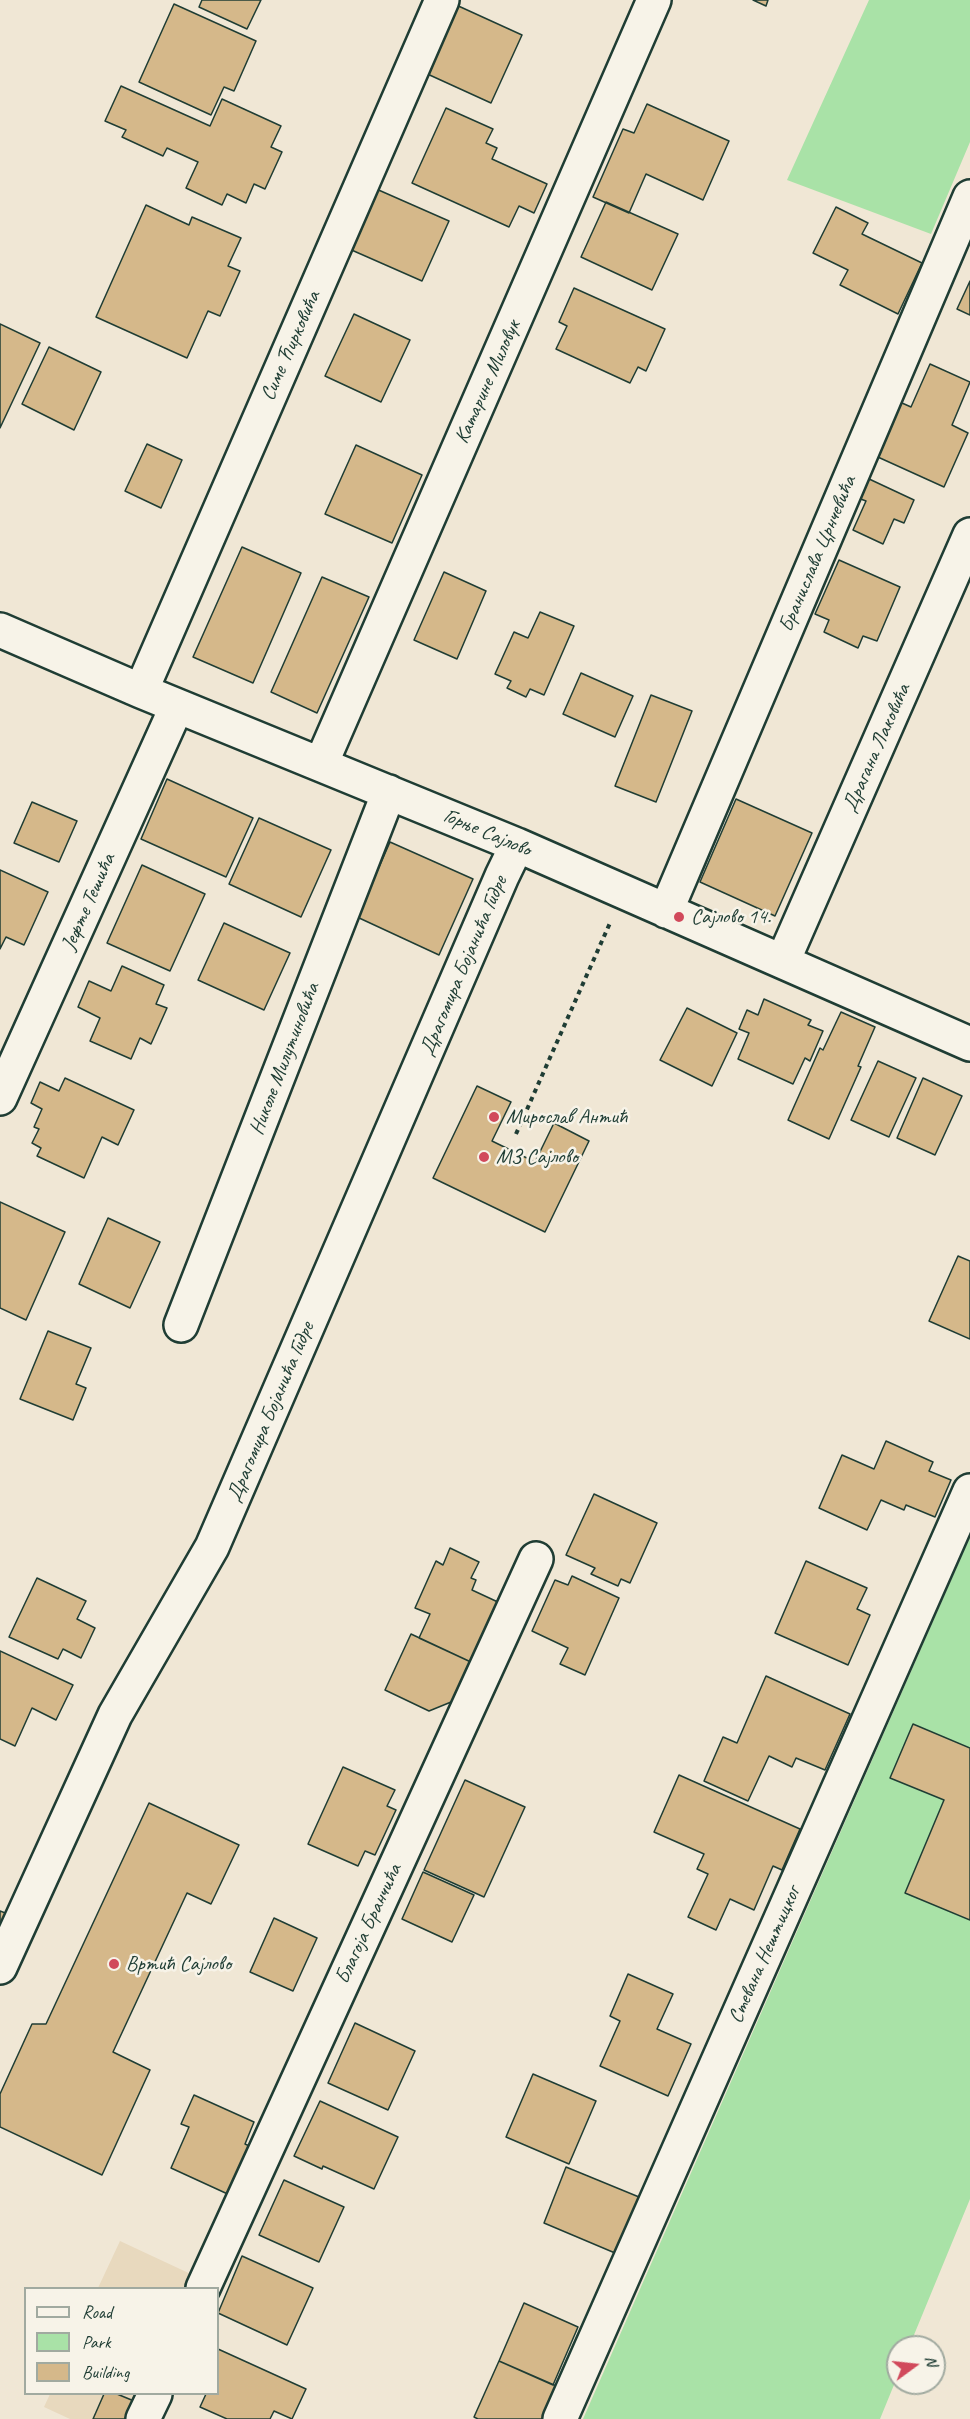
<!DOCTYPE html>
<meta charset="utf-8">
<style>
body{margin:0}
#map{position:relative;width:970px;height:2419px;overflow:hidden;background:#f0e7d5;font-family:Caveat,sans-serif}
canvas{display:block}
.legend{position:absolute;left:24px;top:2287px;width:195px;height:108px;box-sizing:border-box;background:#f7f3e8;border:2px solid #a1aaa0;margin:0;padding:8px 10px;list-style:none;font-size:18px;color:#1f3d34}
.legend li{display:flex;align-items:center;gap:12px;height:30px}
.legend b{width:30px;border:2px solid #a1aaa0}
.north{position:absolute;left:886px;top:2335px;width:60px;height:60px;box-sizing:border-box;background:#f7f3e8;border:2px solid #a1aaa0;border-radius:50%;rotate:75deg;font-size:16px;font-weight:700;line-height:24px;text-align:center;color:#1f3d34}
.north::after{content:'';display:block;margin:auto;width:21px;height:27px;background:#d1495b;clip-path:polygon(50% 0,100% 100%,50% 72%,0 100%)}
</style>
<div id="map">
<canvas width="970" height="2419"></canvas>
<ul class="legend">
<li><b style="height:8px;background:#f7f3e8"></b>Road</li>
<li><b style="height:16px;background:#a9e2a7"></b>Park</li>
<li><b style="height:16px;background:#d5b88a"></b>Building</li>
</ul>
<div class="north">N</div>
</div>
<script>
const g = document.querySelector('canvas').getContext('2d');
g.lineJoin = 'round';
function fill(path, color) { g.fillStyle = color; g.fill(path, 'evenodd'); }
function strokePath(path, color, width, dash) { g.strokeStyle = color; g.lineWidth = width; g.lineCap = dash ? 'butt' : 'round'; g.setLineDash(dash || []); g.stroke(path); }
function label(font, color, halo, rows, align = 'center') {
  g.font = font + ' Caveat,sans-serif'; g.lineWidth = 5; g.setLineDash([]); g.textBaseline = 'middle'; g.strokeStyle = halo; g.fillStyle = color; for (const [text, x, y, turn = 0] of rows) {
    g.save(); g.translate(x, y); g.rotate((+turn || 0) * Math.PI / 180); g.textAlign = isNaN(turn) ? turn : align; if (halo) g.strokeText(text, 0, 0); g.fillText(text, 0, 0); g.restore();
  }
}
fill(new Path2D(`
 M120 2241 195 2276 190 2288H98Z
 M50 2394H142L131 2419H70L44 2407Z`), '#e8d9be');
fill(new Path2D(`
 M869 0H970V142L931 234 787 180Z
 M970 1537V2199L909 2347H898V2375L880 2419H583Z`), '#a9e2a7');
const building = new Path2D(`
 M202 0H261L247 29 199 7Z
 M753 0H768L766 6Z
 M174 4 256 41 234 91 224 87 211 115 139 82Z
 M454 4 522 35 491 103 423 72Z
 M121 86 210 126 222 99 281 126 271 147 282 152 265 189 254 184 246 203 227 194 222 205 186 188 198 162 167 148 163 156 122 137 126 130 105 121Z
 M647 104 729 141 703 200 646 174 629 213 593 197 623 129 634 133Z
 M446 108 493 129 486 143 497 148 492 159 547 184 534 213 519 206 509 227 412 183Z
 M374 188 449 221 422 281 347 248Z
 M606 202 678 234 652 290 581 257Z
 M146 205 189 225 192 217 241 238 228 266 240 271 220 316 208 311 187 358 96 317Z
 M836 207 868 223 862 234 922 263 898 314 840 285 848 270 813 253Z
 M970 281V315L957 309Z
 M574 288 665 329 646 371 638 367 630 383 556 349 567 326 559 322Z
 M354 314 410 340 381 402 325 376Z
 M0 324 40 343 0 428Z
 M49 347 101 372 74 430 22 404Z
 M930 364 970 382 952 425 968 433 944 487 869 453 893 399 911 407Z
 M147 444 182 460 161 508 125 491Z
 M356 445 422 475 392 543 325 514Z
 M867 478 914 500 904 523 894 519 883 544 853 530 866 501 858 498Z
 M242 547 301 573 253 683 193 657Z
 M839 560 900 587 877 641 863 636 858 648 824 632 829 620 815 614Z
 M444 572 486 591 457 659 414 640Z
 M322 577 369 597 317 713 271 692Z
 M540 612 574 626 544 695 530 689 526 697 507 688 511 681 495 674 514 632 528 638Z
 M581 673 633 696 615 737 563 714Z
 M651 695 692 711 656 802 615 786Z
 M167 779 253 818 226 877 141 839Z
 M736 799 812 833 775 916 700 882Z
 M32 802 77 821 59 862 14 843Z
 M259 818 331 850 301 917 229 884Z
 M390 842 473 879 439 955 357 917Z
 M142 865 205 894 170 971 107 943Z
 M0 870 48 892 24 945 6 937 0 949Z
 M224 923 290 953 264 1010 198 980Z
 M122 966 164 985 156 1004 167 1008 151 1044 140 1038 131 1059 90 1041 100 1018 78 1007 89 981 111 991Z
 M764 999 811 1020 808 1025 823 1031 810 1061 805 1058 793 1084 738 1059 749 1033 739 1029 747 1010 758 1015Z
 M687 1008 737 1033 712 1086 660 1060Z
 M841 1012 875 1027 858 1066 861 1067 829 1139 788 1120 820 1048 823 1050Z
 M878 1061 916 1078 889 1137 851 1120Z
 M65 1078 134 1110 118 1145 102 1137 84 1178 37 1156 41 1148 32 1143 39 1129 34 1127 42 1109 31 1103 40 1082 59 1091Z
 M923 1078 962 1096 935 1155 897 1138Z
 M477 1086 511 1102 492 1141 535 1162 554 1123 589 1141 545 1232 433 1178Z
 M0 1202 65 1232 26 1320 0 1308Z
 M108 1218 160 1242 130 1308 79 1284Z
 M958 1256 970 1261V1339L929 1321Z
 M48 1331 91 1348 76 1384 86 1388 73 1420 20 1399Z
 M886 1441 933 1462 929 1471 951 1480 935 1517 906 1505 904 1510 881 1500 867 1530 819 1508 842 1455 874 1469Z
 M594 1494 657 1523 630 1583 621 1579 618 1586 591 1574 595 1568 566 1555Z
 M450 1548 479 1562 471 1578 476 1580 472 1590 500 1603 473 1663 419 1638 430 1614 415 1608 436 1561 443 1565Z
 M806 1561 867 1588 857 1609 870 1615 848 1665 775 1633Z
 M572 1576 619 1598 585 1675 560 1664 568 1648 532 1631 555 1580 568 1585Z
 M37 1578 86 1601 77 1619 95 1628 81 1658 63 1649 58 1659 9 1637Z
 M411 1634 473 1663 456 1700 429 1711 385 1690Z
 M0 1651 73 1685 56 1720 32 1708 15 1746 0 1739Z
 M766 1676 850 1714 825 1770 796 1758 792 1767 769 1756 748 1801 704 1781 723 1737 737 1743Z
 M913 1724 970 1748V1920L905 1893 944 1800 890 1778Z
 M343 1767 395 1790 387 1806 396 1810 375 1855 365 1851 358 1866 308 1844Z
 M679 1775 800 1829 782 1870 773 1866 754 1910 730 1899 716 1930 688 1917 708 1874 697 1869 704 1854 654 1832Z
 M465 1780 525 1807 484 1897 424 1870Z
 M149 1803 239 1845 211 1904 187 1893 113 2052 150 2070 102 2175 0 2127V2094L32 2024H46Z
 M423 1872 474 1895 452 1942 402 1919Z
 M0 1911 13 1916 0 1949Z
 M274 1918 317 1938 293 1991 250 1972Z
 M628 1974 673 1994 657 2029 691 2044 668 2096 600 2066 620 2021 610 2016Z
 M355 2023 415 2051 388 2110 328 2083Z
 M533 2074 596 2101 569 2164 506 2137Z
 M194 2095 254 2122 245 2144 254 2148 232 2196 171 2168 189 2127 181 2124Z
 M320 2101 398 2137 374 2189 323 2166 322 2169 294 2156Z
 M566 2167 639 2197 615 2253 544 2223Z
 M284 2180 344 2207 319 2262 259 2235Z
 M242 2256 313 2288 287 2345 218 2313Z
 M524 2303 578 2327 553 2385 499 2361Z
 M218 2349 306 2389 292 2419 274 2411 270 2419H227L200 2407 206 2394H218Z
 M499 2361 561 2388 548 2419H478L474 2417Z
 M104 2394H117L134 2401 126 2419H93Z`);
fill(building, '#d5b88a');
strokePath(building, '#1f3d34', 1.5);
const minor = new Path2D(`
 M0 630 141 691 517 845 970 1044
 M141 691 442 0
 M321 764 654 0
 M666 911 970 197
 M783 961 970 535
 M0 1098 177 706
 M181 1325 389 792
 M0 1967 115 1715 212 1547 502 876 517 845
 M203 2288 536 1559
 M143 2419 155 2394
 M560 2419 970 1491`);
strokePath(minor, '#1f3d34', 38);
strokePath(new Path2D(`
 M516 1134 610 923`), '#1f3d34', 4, [4.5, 4.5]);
strokePath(minor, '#f7f3e8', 33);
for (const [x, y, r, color] of [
 [679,917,6,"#d1495b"],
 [494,1117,6,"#d1495b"],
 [484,1157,6,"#d1495b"],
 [114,1964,6,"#d1495b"]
]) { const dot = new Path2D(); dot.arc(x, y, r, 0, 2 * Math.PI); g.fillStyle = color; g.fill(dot); strokePath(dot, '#f7f3e8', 2); }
label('21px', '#1f3d34', '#f7f3e8', [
 ["Симе Ћирковића",291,346,-66],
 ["Катарине Миловук",488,382,-66],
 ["Бранислава Црнчевића",818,554,-67],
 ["Драгана Лаковића",877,748,-66],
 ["Горње Сајлово",487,833,23],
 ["Јефте Тешића",89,902,-66],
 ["Драгомира Бојанића Гидре",464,966,-67],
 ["Николе Милутиновића",285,1059,-69],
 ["Драгомира Бојанића Гидре",271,1412,-67],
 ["Благоја Бранчића",369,1924,-65],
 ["Стевана Нештицког",765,1955,-66]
]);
label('21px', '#1f3d34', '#f7f3e8', [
 ["Сајлово 14.",691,917],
 ["Мирослав Антић",506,1117],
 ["МЗ Сајлово",496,1157],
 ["Вртић Сајлово",126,1964]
], 'left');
</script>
